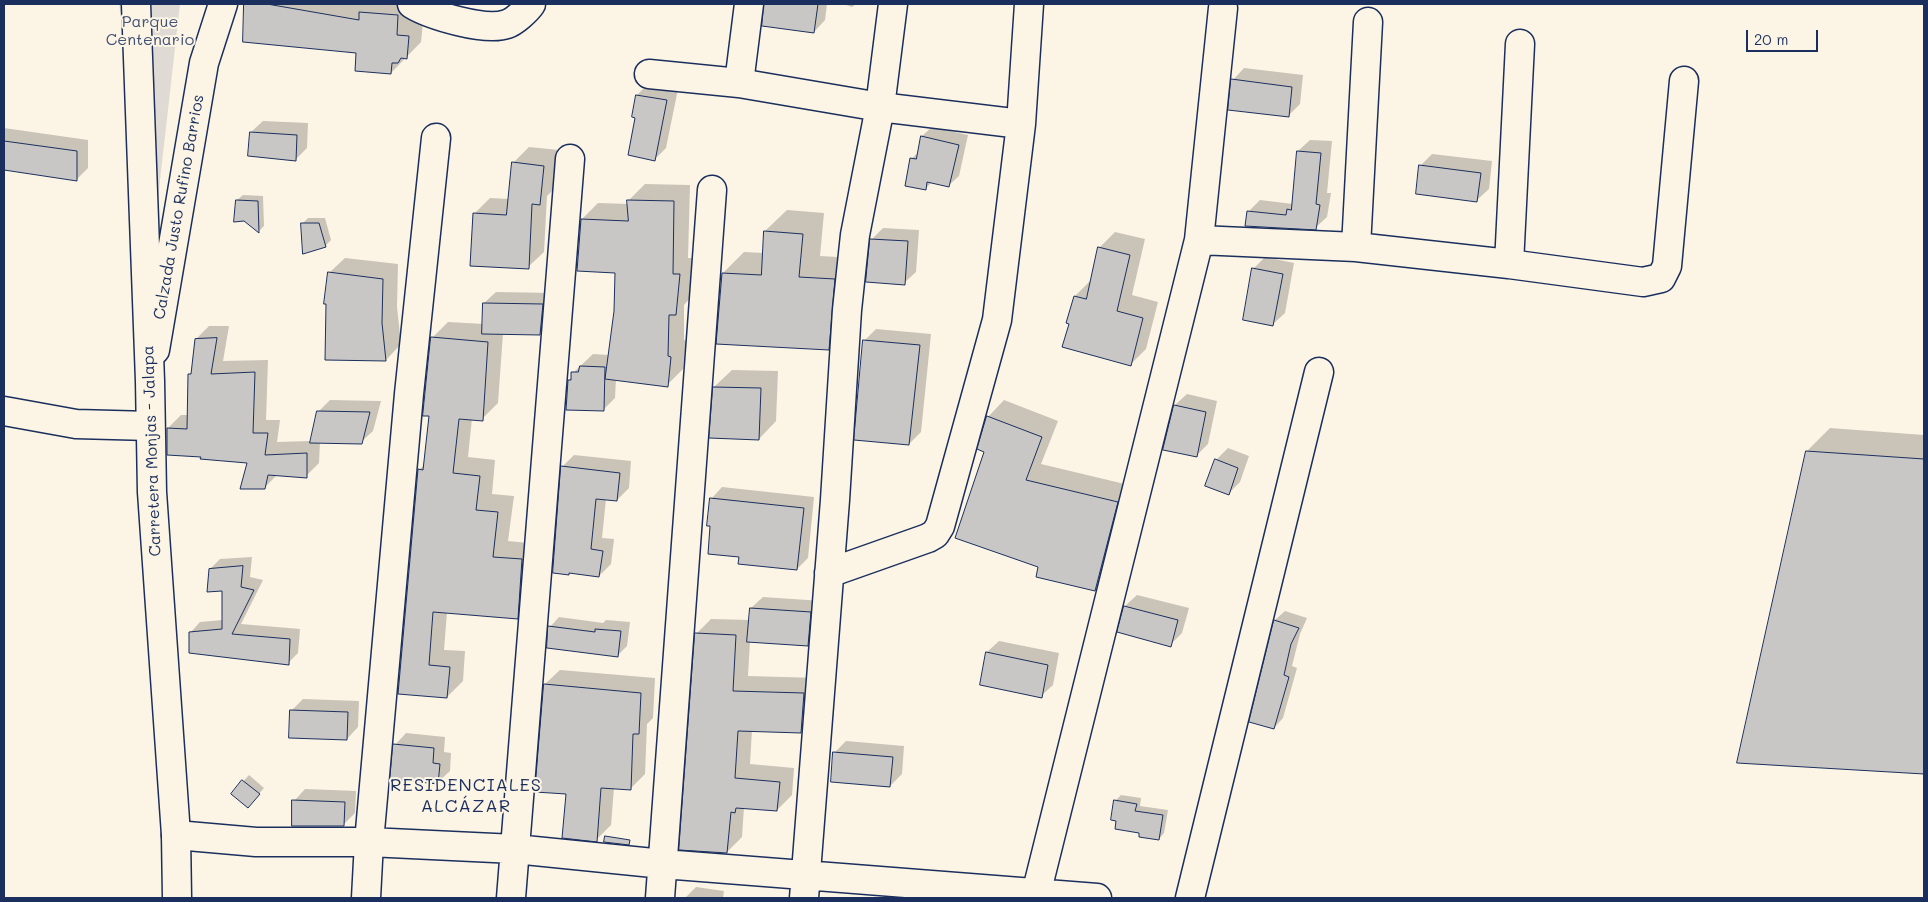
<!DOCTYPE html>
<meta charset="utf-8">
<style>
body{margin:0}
#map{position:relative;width:1928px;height:902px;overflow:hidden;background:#fcf5e5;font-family:Mali,sans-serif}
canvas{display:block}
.frame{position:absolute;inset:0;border:5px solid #1b2f5e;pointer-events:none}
.scale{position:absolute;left:1746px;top:30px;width:72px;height:22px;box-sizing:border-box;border:2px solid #1b2f5e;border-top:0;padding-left:6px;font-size:15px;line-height:18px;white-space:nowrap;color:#1b2f5e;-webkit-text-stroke:4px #fcf5e5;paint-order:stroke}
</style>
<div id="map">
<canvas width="1928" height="902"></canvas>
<div class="frame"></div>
<div class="scale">20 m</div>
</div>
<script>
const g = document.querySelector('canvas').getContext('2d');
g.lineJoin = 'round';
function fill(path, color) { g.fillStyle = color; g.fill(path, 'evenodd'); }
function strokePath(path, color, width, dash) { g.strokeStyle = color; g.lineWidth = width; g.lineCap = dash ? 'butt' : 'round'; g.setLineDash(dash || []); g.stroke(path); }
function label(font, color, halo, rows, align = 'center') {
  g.font = font + ' Mali,sans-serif'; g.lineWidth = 4; g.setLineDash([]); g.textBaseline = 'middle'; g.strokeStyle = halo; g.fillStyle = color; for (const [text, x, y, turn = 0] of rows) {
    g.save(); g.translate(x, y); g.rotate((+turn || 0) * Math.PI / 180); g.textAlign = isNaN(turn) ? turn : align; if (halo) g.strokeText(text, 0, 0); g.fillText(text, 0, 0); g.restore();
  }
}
fill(new Path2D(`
 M119 4H180L154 233Z`), '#dfdbd4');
fill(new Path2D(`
 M246 4H413L412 21 423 22 421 42 391 73 358 52 244 41Z
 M765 4H827L825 20 814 32 763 25Z
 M843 4H856L852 7Z
 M1244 68 1303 75 1300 104 1288 116 1233 80Z
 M649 83 678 89 666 148 655 159 636 117 633 116 637 95Z
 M263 121 308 123 307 148 295 160 251 132Z
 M932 127 968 135 959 176 949 185 933 181 925 189 911 159 919 152 922 136Z
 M4 128 88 140V168L76 180 4 169Z
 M1310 140 1332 141 1327 193H1331L1327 217 1315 228 1248 212 1260 200 1293 204 1298 151Z
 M529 147 559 150 555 188 547 196 544 252 528 267 474 214 490 198 509 199 513 163Z
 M1432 154 1492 161 1489 189 1477 200 1421 165Z
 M645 184 690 185 688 258H696L691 297 684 305V340L686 341 683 369 667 385 616 379 615 398 603 410 569 380 572 377 573 373 593 354 609 355 615 311 616 272 582 219 598 203 629 204V200Z
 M243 195 263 196 264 226 259 231 244 220 237 200Z
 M787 210 824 213 820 256 856 258 850 327 828 349 723 273 744 252 764 253 765 231Z
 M308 218H325L331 240 325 246 302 224Z
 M883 228 919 230 916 272 904 283 872 239Z
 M1115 232 1145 239 1132 295 1158 302 1146 349 1130 365 1068 323 1075 296 1091 280 1099 248Z
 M1265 257 1294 263 1285 313 1273 324 1253 269Z
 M345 258 398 264 397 307 401 344 386 360 326 358 329 273Z
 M496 292 554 293 551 322 540 334 503 333 498 403 482 419 472 418 468 457 495 460 492 494 514 496 508 541 538 544 533 602 517 618 447 612 444 650 465 651 463 681 447 697 399 693 419 470 425 464 430 415 432 338 448 322 484 324V303Z
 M209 326H229L223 361 268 360 266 420H280L277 442 311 441 318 412 330 400 381 401 373 431 361 442H320L319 463 306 476 278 474 264 488 248 462 202 456 168 428 181 415H189V375L192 372 196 339Z
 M876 329 931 334 921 432 909 444 864 341Z
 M732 370 778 371 776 421 759 439 714 387Z
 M1187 394 1217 401 1208 444 1196 456 1175 405Z
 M1004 400 1058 421 1041 464 1133 486 1112 573 1095 590 1040 566 986 451 988 417Z
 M1830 428 1924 435V773L1738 761 1807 451Z
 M1228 448 1249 456 1240 482 1229 493 1216 460Z
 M574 455 631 461 629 488 617 500 606 499 602 538 614 539 611 564 599 576 570 572 562 467Z
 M722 487 814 497 808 558 797 569 741 556 711 525H708L712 498Z
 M252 557 250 577 263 580 241 624 300 629 298 653 288 663 190 633 200 622 223 620V590L210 569 220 559Z
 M1137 595 1189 608 1182 633 1170 645 1125 606Z
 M763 597 822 601 819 633 807 645 750 641 748 676 819 678 816 716 801 731 752 730 750 764 794 768 792 795 777 810 744 807 742 837 727 852 696 634 711 619 750 620 751 608Z
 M1285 611 1307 618 1300 634 1292 666 1297 668 1283 718 1274 728 1251 721 1275 620Z
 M559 617 603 623 606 620 630 622 627 646 618 655 550 627Z
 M999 641 1059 653 1053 685 1041 696 987 652Z
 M560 670 655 678 653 718 647 724 645 774 631 788H614L611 825 596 840 545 684Z
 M303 699 359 701 358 727 347 739 291 711Z
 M406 733 445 737 444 752 451 753 450 771 438 782 395 745Z
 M846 741 904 746 902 774 890 786 834 753Z
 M249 775 264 788 253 801 232 794Z
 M305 789 356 791 355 813 343 825 294 801Z
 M1121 795 1141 798 1140 806 1168 810 1164 833 1159 839 1112 819 1116 800Z
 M696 887 724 891 723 898H685Z`), '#0003');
const building = new Path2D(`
 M244 4H267L359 20V12L398 15 397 35 409 36 407 59 401 58 398 63H392L391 74 355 71 356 53 243 42Z
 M764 4H818L814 33 762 26Z
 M1231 79 1292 87 1289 117 1228 110Z
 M636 95 667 100 655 161 628 155 635 118 632 117Z
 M250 132 297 135 296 161 248 156Z
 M921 136 959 145 949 187 927 182 926 190 905 186 910 158 916 159Z
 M4 141 77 151V181L4 170Z
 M1297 151 1321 153 1316 204 1320 205 1316 230 1245 226 1247 211 1286 215 1287 209 1291 210Z
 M512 162 544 166 540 205 532 204 529 269 470 266 473 213 506 215Z
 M1419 165 1481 173 1477 202 1416 194Z
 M236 200 258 201 259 233 244 221 234 222Z
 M627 200 674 201 673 274H680L676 315H669L668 356 671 357 668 387 605 379 614 311 615 273 577 271 581 219 628 221Z
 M301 223H319L326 247 303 254Z
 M764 231 803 234 799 277 835 279 829 350 716 344 722 273 761 275Z
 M870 239 908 241 905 285 866 282Z
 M1098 247 1130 255 1117 311 1143 318 1131 366 1062 347 1069 324 1066 323 1074 296 1086 299Z
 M1252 268 1283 274 1273 326 1243 320Z
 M328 272 383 279 382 323 386 361 325 360 326 304H324Z
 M483 303 543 304 540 335 482 334Z
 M431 337 488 342 483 421 459 419 453 473 480 476 476 510 498 512 493 557 522 559 518 619 433 612 429 665 450 667 447 698 398 694 418 469 423 470 429 416H423Z
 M217 338 211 374 255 372 253 433H268L265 455 307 453V478L268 475 265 489H240L247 463 200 459 201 457 167 455V428L187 429 188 374H191L195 339Z
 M863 340 920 345 909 445 854 440Z
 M580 366 605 367 604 411 566 410 568 380H571V372H578Z
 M713 387 761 388 759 440 709 438Z
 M1174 405 1206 412 1197 457 1163 450Z
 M317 411 370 412 362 444 310 443Z
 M987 416 1042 437 1026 480 1118 502 1095 591 1036 577 1038 567 955 538 984 452 977 449Z
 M1806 451 1924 459V774L1737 763Z
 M1215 459 1238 468 1229 495 1205 486Z
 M561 466 620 473 617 501 596 499 591 549 603 551 599 577 569 573V575L553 573Z
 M710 498 804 508 797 570 738 564 739 557 708 554 710 526H707Z
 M243 566 241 587 254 590 232 634 290 639 289 665 189 653V632L222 629V591L207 592 209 569Z
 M1124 606 1178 620 1171 647 1117 632Z
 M750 608 811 612 808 646 747 642Z
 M1274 620 1299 628 1291 644 1284 675 1289 677 1274 729 1249 722Z
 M548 626 595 632V629L621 631 618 657 547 648Z
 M695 633 736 635 733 691 804 693 801 733 738 731 735 778 780 782 777 811 736 808 735 813 731 812 727 853 679 850Z
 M986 652 1048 665 1042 698 980 685Z
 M544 684 641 693 639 734H633L631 790 601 788 597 842 562 838 566 794 535 792Z
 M290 710 348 712 347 740 289 738Z
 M393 744 434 748 433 763 440 764 438 784 390 779Z
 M833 752 893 757 890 787 831 782Z
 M242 780 260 794 248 808 231 794Z
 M292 800 345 802 344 826H292Z
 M1114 800 1137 804 1135 811 1163 815 1159 840 1139 837V833L1115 829 1116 821 1111 820Z
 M605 836 630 840 629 845 604 842Z`);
fill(building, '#c8c7c6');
strokePath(building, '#1b2f5e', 1);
const minor = new Path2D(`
 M412 4C430 15 486 32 507 24 514 22 527 10 531 4
 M649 74 739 83 880 107 1021 124
 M739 83 749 4
 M1199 240 1356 247 1509 264 1643 282 1661 278 1667 266 1684 81
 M1356 247 1368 22
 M1509 264 1520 44
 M155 350 204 63 223 4
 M4 411 76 424 150 426
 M829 573 928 538 935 534 940 526 997 320 1021 124 1029 4
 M176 835 256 842H369L515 849 663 864 1097 898
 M366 898 369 842 409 394 436 138
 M511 898 570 159
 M660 898 712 190
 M804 898 835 500 847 310 855 235 880 107 893 4
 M1035 898 1199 240 1223 8
 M1190 898 1319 372`);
const major = new Path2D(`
 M136 4 150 381 152 492 176 835 177 898`);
strokePath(minor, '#1b2f5e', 31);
strokePath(major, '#1b2f5e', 31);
strokePath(minor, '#fcf5e5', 28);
strokePath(major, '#fcf5e5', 28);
label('16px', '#425176', '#fcf5e5', [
 ["Parque",150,22],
 ["Centenario",150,40]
]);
label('16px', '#1b2f5e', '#fcf5e5', [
 ["Calzada Justo Rufino Barrios",179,207,-80],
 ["Carretera Monjas - Jalapa",152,451,-92]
]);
g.letterSpacing = '1px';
label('18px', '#1b2f5e', '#fcf5e5', [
 ["RESIDENCIALES",466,785],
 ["ALCÁZAR",466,806]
]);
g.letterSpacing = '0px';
</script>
